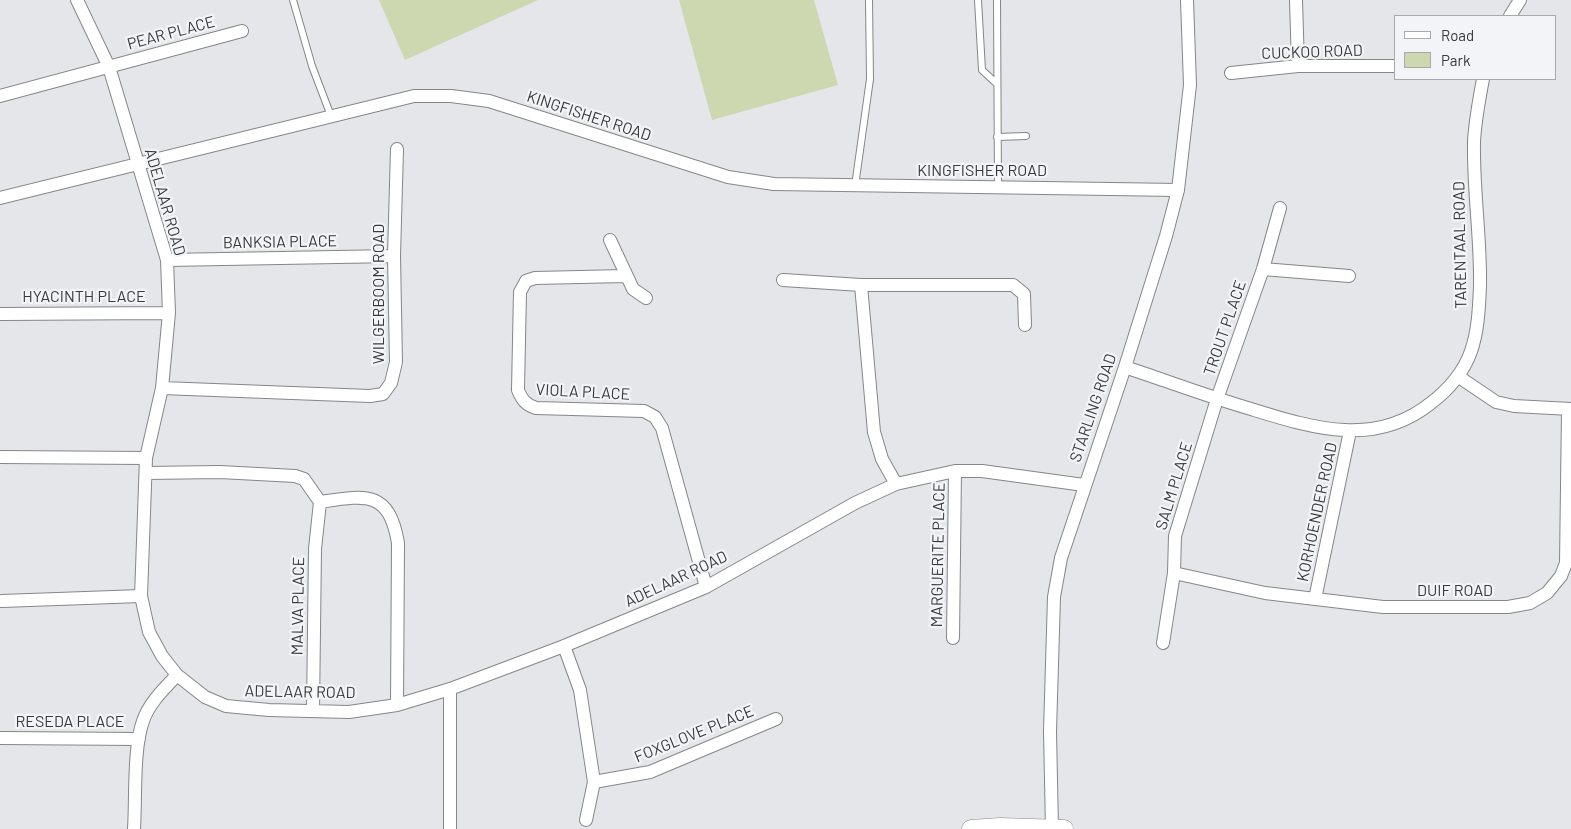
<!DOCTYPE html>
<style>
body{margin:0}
#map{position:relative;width:1571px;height:829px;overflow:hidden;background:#e5e6ea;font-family:Barlow,sans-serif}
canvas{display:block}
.legend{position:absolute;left:1394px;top:15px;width:162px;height:65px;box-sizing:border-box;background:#f2f4f7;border:1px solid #a8a9ac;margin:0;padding:6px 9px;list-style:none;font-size:15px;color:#39393b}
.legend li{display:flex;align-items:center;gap:10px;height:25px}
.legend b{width:25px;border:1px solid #a8a9ac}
</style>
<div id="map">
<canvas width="1571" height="829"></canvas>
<ul class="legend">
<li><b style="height:6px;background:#fff"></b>Road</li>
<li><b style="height:14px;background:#cdd8b1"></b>Park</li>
</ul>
</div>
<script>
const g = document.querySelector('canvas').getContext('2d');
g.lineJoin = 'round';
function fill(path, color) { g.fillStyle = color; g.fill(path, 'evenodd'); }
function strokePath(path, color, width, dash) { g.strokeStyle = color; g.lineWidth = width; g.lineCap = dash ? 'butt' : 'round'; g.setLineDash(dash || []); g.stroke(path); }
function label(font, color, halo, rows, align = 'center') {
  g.font = font + ' Barlow,sans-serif'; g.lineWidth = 4.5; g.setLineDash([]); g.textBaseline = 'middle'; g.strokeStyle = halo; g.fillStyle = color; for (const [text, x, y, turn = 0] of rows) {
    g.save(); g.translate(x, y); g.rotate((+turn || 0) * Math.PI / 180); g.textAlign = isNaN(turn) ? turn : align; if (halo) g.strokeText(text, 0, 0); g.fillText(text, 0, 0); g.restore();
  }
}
fill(new Path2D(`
 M379 0H538L405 60Z
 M679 0H814L838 85 712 120Z`), '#cdd8b1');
const lane = new Path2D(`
 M293 0 312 66 331 116
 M978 0 982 70 997 84
 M997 0 998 188
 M997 137 1026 136
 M855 186 870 79 869 0`);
const street = new Path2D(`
 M77 0 109 67 167 260 169 313 162 388 146 458 141 596 149 632 162 656 177 675 205 697 226 706 269 710 349 712 397 705 450 689 564 646 706 587 855 503 896 484 955 471H982L1084 485
 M1296 0 1298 66
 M1510 16 1520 0
 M1231 73 1298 66H1395
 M0 96 242 31
 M0 198 414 96H451L489 101 728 177 774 184 1178 190
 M610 240 633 289 646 298
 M167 260 394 256
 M1263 269 1349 276
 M625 276 535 278 526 281 520 292 518 390C522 400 526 405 536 408L644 411 655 417 662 428 706 587
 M783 280 861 285H1013L1024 294 1025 325
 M861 285 874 432 882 459 896 484
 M0 314 169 313
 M1125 367C1167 381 1209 397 1251 409 1313 428 1375 448 1431 403 1474 370 1478 338 1480 286 1481 239 1473 190 1474 142 1475 121 1479 100 1483 79
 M1459 377 1496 402 1514 406 1571 409
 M162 388 370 396 383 394 391 383 396 362 394 256 397 149
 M0 457 146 458
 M146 473 220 472 295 476 304 479 320 502C366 495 389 490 398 543L397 705
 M1174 573 1265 593 1383 607H1508L1530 603 1547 593 1561 576 1566 563 1568 409
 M1315 599 1350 431
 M2 601 141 596
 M953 638 955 471
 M1163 643 1174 573 1175 536 1217 399 1263 269 1280 208
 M564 646 580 690 594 782 586 820
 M313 711 315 549 320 502
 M0 738 139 739
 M594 782 650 772 776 719
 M134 829C136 798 133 749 143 721 149 703 164 689 177 675
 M450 829V689
 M1052 829 1050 731 1054 597 1061 558 1125 367 1166 236 1178 190 1190 85 1187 0`);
const secondary = new Path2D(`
 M971 829 1000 827 1064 829`);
strokePath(lane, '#848689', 8);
strokePath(street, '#848689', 14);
strokePath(secondary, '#848689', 19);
strokePath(lane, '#fff', 6);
strokePath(street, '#fff', 12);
strokePath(secondary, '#fff', 18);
label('16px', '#39393b', '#f2f4f7', [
 ["PEAR PLACE",171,33,-15],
 ["CUCKOO ROAD",1312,52,-2],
 ["KINGFISHER ROAD",589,116,18],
 ["KINGFISHER ROAD",982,171],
 ["ADELAAR ROAD",165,202,74],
 ["BANKSIA PLACE",280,242,-1],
 ["TARENTAAL ROAD",1460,245,-91],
 ["WILGERBOOM ROAD",379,294,-90],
 ["HYACINTH PLACE",84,297],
 ["TROUT PLACE",1225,328,-71],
 ["VIOLA PLACE",583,392,3],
 ["STARLING ROAD",1093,408,-71],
 ["SALM PLACE",1174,486,-73],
 ["KORHOENDER ROAD",1317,512,-78],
 ["MARGUERITE PLACE",938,555,-89],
 ["ADELAAR ROAD",676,579,-25],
 ["DUIF ROAD",1455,591],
 ["MALVA PLACE",298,606,-89],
 ["ADELAAR ROAD",300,692,1],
 ["RESEDA PLACE",70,722],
 ["FOXGLOVE PLACE",694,734,-22]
]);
</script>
